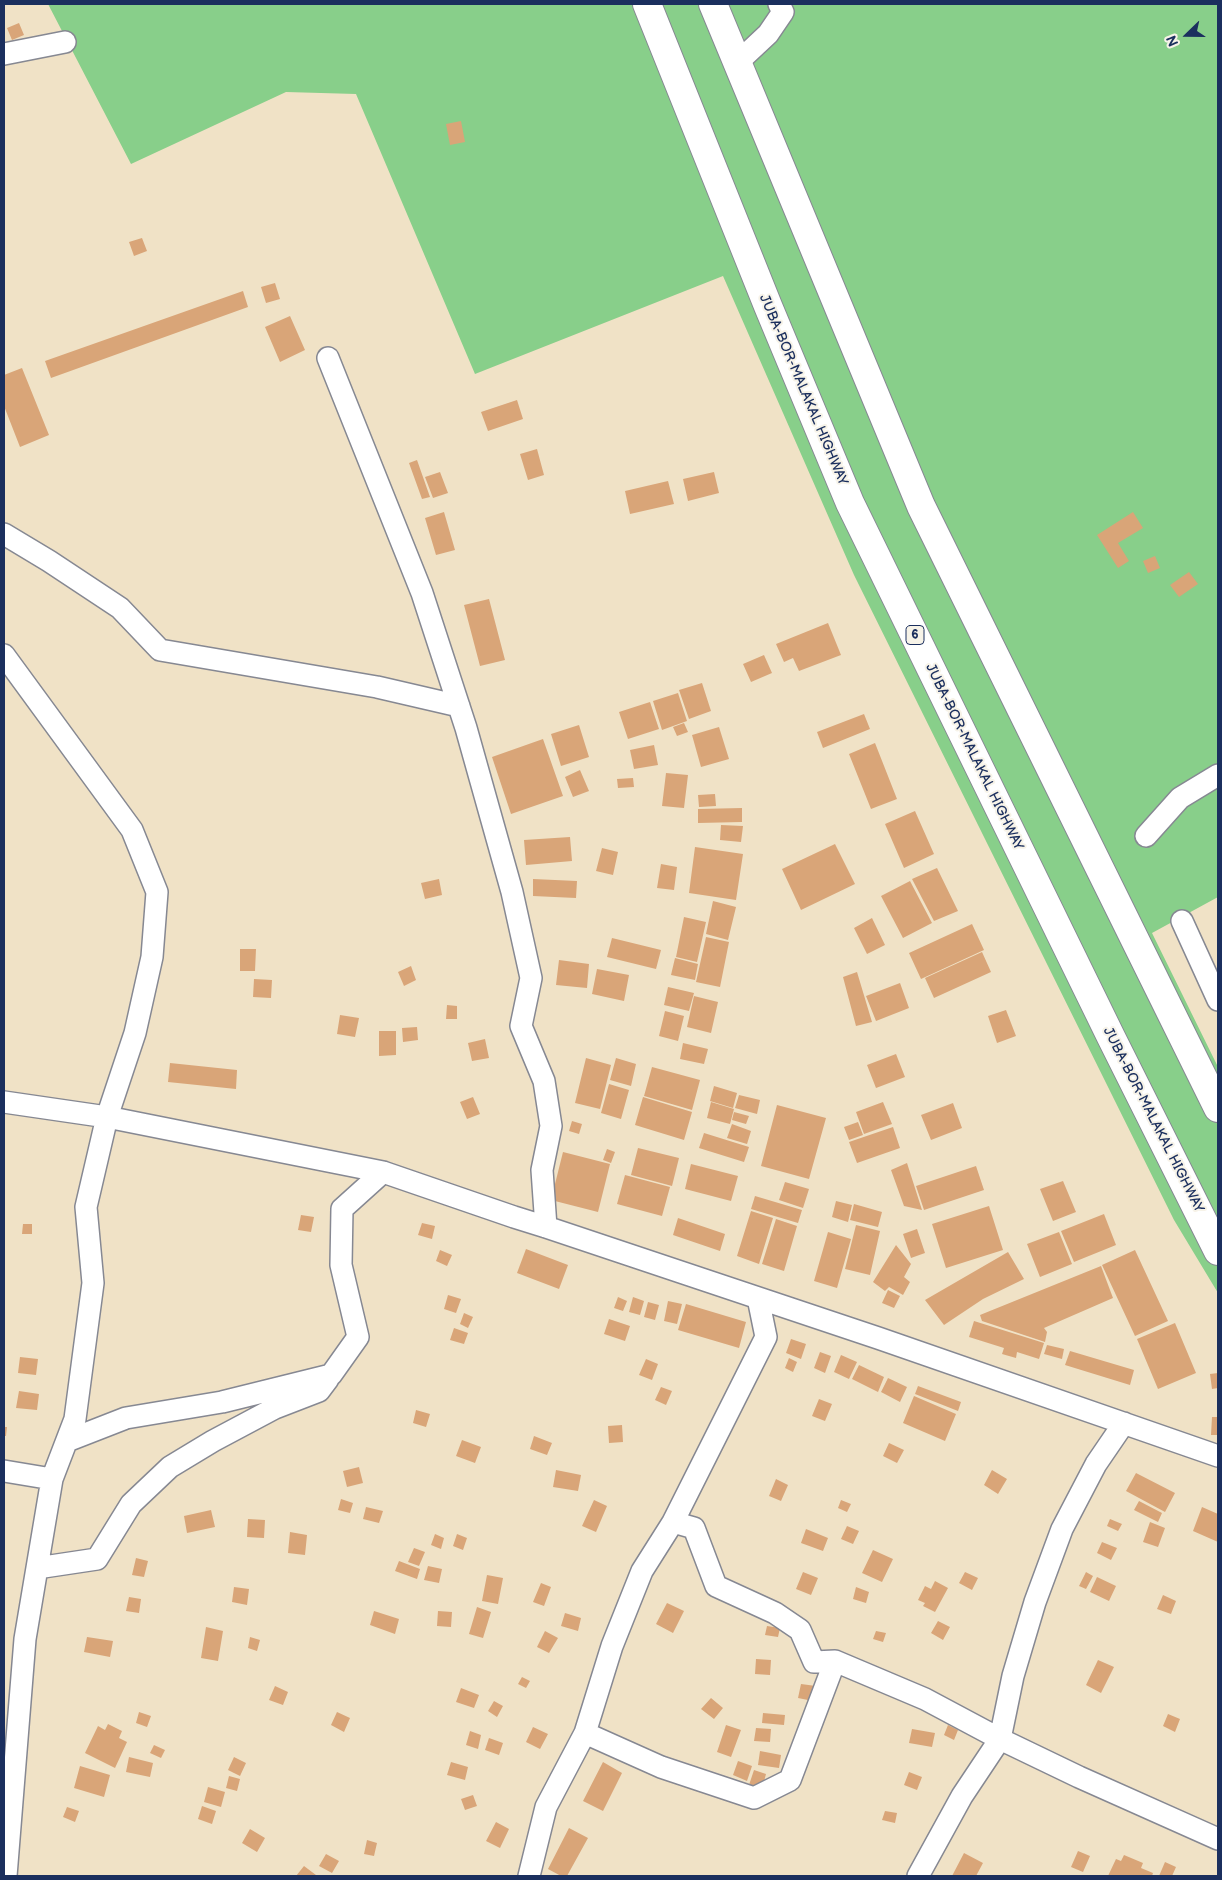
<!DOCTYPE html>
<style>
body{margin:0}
#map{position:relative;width:1222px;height:1880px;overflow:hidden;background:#f0e2c6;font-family:"Balsamiq Sans",sans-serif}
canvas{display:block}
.frame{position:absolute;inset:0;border:5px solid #1b2f5e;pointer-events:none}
.north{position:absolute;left:1162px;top:10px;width:50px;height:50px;-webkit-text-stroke:4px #f7f3e8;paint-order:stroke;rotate:248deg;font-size:14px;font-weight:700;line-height:20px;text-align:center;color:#1b2f5e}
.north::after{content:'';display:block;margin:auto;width:18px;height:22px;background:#1b2f5e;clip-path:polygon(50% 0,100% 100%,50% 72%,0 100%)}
</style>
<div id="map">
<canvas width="1222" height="1880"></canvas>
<div class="frame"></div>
<div class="north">N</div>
</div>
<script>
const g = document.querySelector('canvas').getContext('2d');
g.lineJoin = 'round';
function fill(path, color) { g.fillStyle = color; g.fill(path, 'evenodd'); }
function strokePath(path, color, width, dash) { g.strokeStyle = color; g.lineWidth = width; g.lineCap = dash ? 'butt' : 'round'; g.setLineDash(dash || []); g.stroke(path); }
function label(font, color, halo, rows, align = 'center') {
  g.font = font + ' "Balsamiq Sans",sans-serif'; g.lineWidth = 4; g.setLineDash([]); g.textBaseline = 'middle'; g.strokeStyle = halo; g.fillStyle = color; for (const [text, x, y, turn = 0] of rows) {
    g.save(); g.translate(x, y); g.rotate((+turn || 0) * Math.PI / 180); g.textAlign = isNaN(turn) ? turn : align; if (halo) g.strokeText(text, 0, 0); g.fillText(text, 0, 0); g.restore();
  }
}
fill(new Path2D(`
 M48 4H1218V897L1152 933 1218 1067V1293L1174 1220 854 575 723 276 475 374 356 94 286 92 131 164Z`), '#88cf8a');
fill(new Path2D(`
 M19 23 24 35 12 40 7 28Z
 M461 121 465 142 450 145 446 124Z
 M142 238 147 251 134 256 129 242Z
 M275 283 280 299 266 303 261 287Z
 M243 291 248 307 51 378 45 361Z
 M290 316 305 350 280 362 265 327Z
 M22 368 49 435 20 447 4 406V375Z
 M517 400 523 419 488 431 481 412Z
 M537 449 544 475 528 480 520 454Z
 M417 460 430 497 422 499 409 463Z
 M440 472 448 493 433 498 425 477Z
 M714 472 719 493 688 501 683 479Z
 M668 481 674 504 630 514 625 491Z
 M444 512 455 550 436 555 425 518Z
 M1133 512 1143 528 1118 543 1129 561 1118 568 1097 535Z
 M1155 556 1160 568 1148 573 1143 561Z
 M1189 572 1198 584 1179 597 1170 585Z
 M489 599 505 660 480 666 464 605Z
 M828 623 841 655 799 671 793 658 784 662 776 644Z
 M764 655 772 673 751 682 743 664Z
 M702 683 711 711 689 719 679 690Z
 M678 693 687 721 662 730 653 701Z
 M650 702 659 729 628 739 619 712Z
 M864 714 870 729 823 748 817 732Z
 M684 723 688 732 677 736 673 727Z
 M579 725 589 757 561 766 551 734Z
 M719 727 729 759 701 767 692 735Z
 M543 739 563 796 511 814 492 757Z
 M875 743 897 799 871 809 849 754Z
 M654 745 658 765 634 769 630 750Z
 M580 770 589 791 573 797 565 777Z
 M666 773 688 775 684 808 662 806Z
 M633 778 634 787 618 788 617 779Z
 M715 794 716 806 699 807 698 795Z
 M742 808V822L698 823V809Z
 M915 811 934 854 904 868 885 824Z
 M721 825 743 826 741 842 720 840Z
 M570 837 572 861 526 865 524 840Z
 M835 844 855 884 801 910 782 869Z
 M695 847 743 854 736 900 689 893Z
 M602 848 618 852 613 875 596 871Z
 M661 864 677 867 674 890 657 888Z
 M937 868 958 911 934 921 912 879Z
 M439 879 442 895 425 899 421 883Z
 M533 879 577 881 576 898 533 896Z
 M910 881 932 923 903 938 881 896Z
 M713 901 736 907 728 940 706 934Z
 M684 917 706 922 697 962 676 957Z
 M872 918 885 945 867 954 854 928Z
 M972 924 984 950 921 979 909 953Z
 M706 937 729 942 720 987 696 982Z
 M612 938 661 950 656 969 607 957Z
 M240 949H256L255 971H240Z
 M982 952 991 972 934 998 925 978Z
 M675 958 698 964 695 980 671 975Z
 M559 960 589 964 587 988 556 985Z
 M411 966 416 980 404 986 398 972Z
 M597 969 629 975 624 1001 592 994Z
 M857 972 872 1022 856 1026 843 977Z
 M254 979 272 980 271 998 253 997Z
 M900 983 909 1008 876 1021 866 996Z
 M668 987 694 993 689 1011 664 1005Z
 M694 996 718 1002 711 1033 687 1027Z
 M447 1005 457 1006V1019H446Z
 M1006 1010 1016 1036 997 1043 988 1016Z
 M665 1011 684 1016 678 1041 659 1036Z
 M340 1015 359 1018 355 1037 337 1034Z
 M417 1027 418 1040 403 1042 402 1028Z
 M379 1031H396V1055L379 1056Z
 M485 1039 489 1058 472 1061 468 1043Z
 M683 1043 708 1049 704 1064 680 1059Z
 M896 1054 905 1077 876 1088 867 1065Z
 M586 1058 611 1065 600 1109 575 1103Z
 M616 1058 636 1064 631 1086 610 1080Z
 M170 1063 237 1070 236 1089 168 1082Z
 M652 1067 700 1080 692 1110 644 1096Z
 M609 1084 629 1090 621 1119 601 1113Z
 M714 1086 737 1093 733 1108 710 1101Z
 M739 1095 760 1100 757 1114 735 1108Z
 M473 1097 480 1114 467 1119 460 1102Z
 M643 1097 692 1112 684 1140 635 1125Z
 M711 1102 734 1109 730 1124 707 1118Z
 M883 1102 892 1124 864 1134 856 1112Z
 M953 1103 962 1128 931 1140 921 1115Z
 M777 1105 826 1118 809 1179 761 1166Z
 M734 1112 749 1116 746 1124 732 1120Z
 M572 1121 582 1124 579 1134 569 1131Z
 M858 1122 863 1135 849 1140 844 1127Z
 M732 1124 751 1131 747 1144 727 1138Z
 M893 1127 900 1148 857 1163 849 1142Z
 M704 1133 749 1147 744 1162 699 1148Z
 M638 1148 679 1158 672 1186 631 1175Z
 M607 1149 615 1152 611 1163 603 1160Z
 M563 1152 610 1164 598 1212 551 1200Z
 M907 1163 922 1210 904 1206 891 1170Z
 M691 1164 738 1176 731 1201 685 1189Z
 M976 1166 984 1190 924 1210 916 1186Z
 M625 1175 670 1187 662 1216 617 1204Z
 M1063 1181 1076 1212 1053 1221 1040 1189Z
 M785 1182 809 1189 803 1208 779 1200Z
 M755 1196 802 1210 798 1223 751 1209Z
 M836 1201 852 1205 848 1222 832 1217Z
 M854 1204 882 1212 878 1227 850 1220Z
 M989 1206 1003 1250 946 1268 932 1224Z
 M751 1211 773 1218 759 1264 737 1256Z
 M1104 1214 1116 1245 1074 1262 1061 1231Z
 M301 1215 314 1217 311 1232 298 1230Z
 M678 1218 725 1234 720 1251 673 1235Z
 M776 1219 797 1226 784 1271 762 1264Z
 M422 1223 435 1226 432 1239 418 1235Z
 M23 1224H32V1234H22Z
 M856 1225 880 1231 870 1275 845 1269Z
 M917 1229 925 1253 911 1258 903 1234Z
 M828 1232 851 1239 837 1288 814 1281Z
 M1059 1232 1072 1264 1040 1277 1027 1244Z
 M896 1245 911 1264 904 1277 910 1282 903 1295 889 1287 885 1291 873 1282Z
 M526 1249 568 1265 559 1289 517 1273Z
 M440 1250 452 1255 447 1266 436 1261Z
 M1135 1250 1168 1321 1135 1336 1102 1265Z
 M1008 1252 1024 1279 983 1299 944 1325 925 1300Z
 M1101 1266 1113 1298 1044 1328 1047 1332 1045 1342 982 1321 980 1315Z
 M888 1290 900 1296 894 1308 882 1303Z
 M448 1295 461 1299 456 1313 444 1309Z
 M618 1297 627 1301 623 1311 614 1308Z
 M633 1297 644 1301 640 1315 629 1312Z
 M668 1301 682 1304 677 1324 664 1321Z
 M648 1302 659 1305 655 1320 644 1317Z
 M686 1304 746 1322 739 1348 678 1330Z
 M464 1313 473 1317 468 1328 460 1324Z
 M609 1319 630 1326 625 1341 604 1334Z
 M974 1321 1044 1343 1039 1359 1017 1352 1016 1358 1002 1354 1004 1348 969 1337Z
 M1175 1323 1196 1373 1158 1389 1137 1339Z
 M454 1328 468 1333 464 1344 450 1340Z
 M791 1339 806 1344 801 1359 786 1353Z
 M1047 1345 1064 1349 1062 1359 1044 1354Z
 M1070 1351 1134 1370 1130 1385 1065 1365Z
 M820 1352 831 1356 825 1373 814 1368Z
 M841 1355 857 1362 849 1379 834 1372Z
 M20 1357 38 1359 36 1375 18 1373Z
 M789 1358 797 1362 793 1372 785 1368Z
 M646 1359 658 1364 652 1380 639 1375Z
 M859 1365 884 1377 878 1392 852 1379Z
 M1218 1373V1388L1212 1389 1210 1374Z
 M888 1378 907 1387 900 1402 881 1392Z
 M918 1386 961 1402 958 1411 915 1394Z
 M661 1387 672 1391 666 1405 655 1400Z
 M19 1391 39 1394 37 1410 16 1408Z
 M914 1396 956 1414 945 1441 903 1423Z
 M819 1399 832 1404 825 1421 812 1416Z
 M416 1410 430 1414 426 1427 413 1423Z
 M1212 1417H1218V1435H1211Z
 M622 1425 623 1442 609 1443 608 1426Z
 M4 1427H7L6 1436H4Z
 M534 1436 552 1443 547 1455 530 1449Z
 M462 1440 481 1447 475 1463 456 1456Z
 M889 1443 904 1450 897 1463 883 1456Z
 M359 1467 363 1483 347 1487 343 1471Z
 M556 1470 581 1475 578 1491 553 1487Z
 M992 1470 1007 1479 998 1494 984 1485Z
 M1136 1473 1175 1493 1165 1512 1126 1491Z
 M776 1479 788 1485 781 1501 769 1496Z
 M341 1499 353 1503 350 1513 338 1510Z
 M594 1500 607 1506 596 1532 582 1526Z
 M841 1500 851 1504 847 1512 838 1508Z
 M1139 1501 1162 1513 1158 1522 1134 1510Z
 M366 1507 383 1511 379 1523 363 1519Z
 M1202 1507 1218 1514V1542L1193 1531Z
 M211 1510 215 1527 187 1533 184 1516Z
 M248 1519 265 1520 264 1538 247 1537Z
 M1110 1519 1122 1524 1118 1531 1107 1526Z
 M1150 1522 1165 1528 1158 1547 1143 1542Z
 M847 1526 859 1531 853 1544 841 1539Z
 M806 1529 828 1538 823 1551 801 1543Z
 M290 1532 307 1535 305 1555 288 1553Z
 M435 1534 444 1538 441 1549 431 1545Z
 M457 1534 467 1538 463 1550 453 1546Z
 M1102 1542 1117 1548 1111 1560 1097 1553Z
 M414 1548 425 1552 419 1566 408 1562Z
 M873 1550 893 1559 882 1582 862 1573Z
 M136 1558 148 1561 144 1577 132 1575Z
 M399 1561 420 1569 417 1579 395 1571Z
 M428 1566 442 1569 439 1583 424 1580Z
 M803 1572 818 1578 811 1595 796 1589Z
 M965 1572 978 1578 972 1590 959 1583Z
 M1086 1572 1093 1576 1086 1589 1079 1586Z
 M487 1575 503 1578 498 1604 482 1601Z
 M1097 1577 1116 1586 1109 1601 1090 1592Z
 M935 1581 948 1588 935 1612 923 1606 925 1603 918 1600 925 1586 931 1589Z
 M541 1583 551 1587 544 1606 533 1602Z
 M234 1587 249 1589 247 1605 232 1602Z
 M856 1587 869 1592 866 1603 853 1599Z
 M1163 1595 1176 1601 1171 1614 1157 1609Z
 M129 1597 141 1599 139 1613 126 1611Z
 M667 1603 684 1611 673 1633 656 1624Z
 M477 1607 491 1612 483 1638 469 1634Z
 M374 1611 399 1619 395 1634 370 1625Z
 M438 1611 452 1612 451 1627 437 1626Z
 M565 1613 581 1618 578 1631 561 1626Z
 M938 1621 950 1627 943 1640 931 1633Z
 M767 1626 780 1628 778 1637 765 1635Z
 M206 1627 223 1631 218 1661 201 1658Z
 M545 1631 558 1638 549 1653 537 1647Z
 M876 1631 886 1633 883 1642 873 1639Z
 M87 1637 113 1641 110 1657 84 1652Z
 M250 1637 260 1640 257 1651 248 1648Z
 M756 1659 771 1660 770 1675 755 1674Z
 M1098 1660 1114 1667 1101 1693 1086 1685Z
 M522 1677 530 1681 526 1688 518 1684Z
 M801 1684 816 1686 813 1701 798 1698Z
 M275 1686 288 1692 283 1705 269 1700Z
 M461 1688 479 1695 474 1708 456 1702Z
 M711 1698 723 1708 714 1719 701 1709Z
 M494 1701 503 1706 497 1717 488 1711Z
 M139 1712 151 1716 147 1727 136 1723Z
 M337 1712 350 1718 344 1732 331 1725Z
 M763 1713 785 1715 784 1725 762 1723Z
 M1168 1714 1180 1719 1175 1732 1163 1726Z
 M108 1724 122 1731 119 1738 127 1742 115 1768 85 1753 98 1726 105 1730Z
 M726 1725 741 1730 731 1757 717 1752Z
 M948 1725 958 1730 954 1740 944 1735Z
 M533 1727 548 1734 540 1749 526 1742Z
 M756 1728 771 1729 770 1742 754 1741Z
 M912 1729 935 1733 932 1747 909 1743Z
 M470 1731 481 1735 478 1749 466 1745Z
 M489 1738 503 1743 499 1755 485 1750Z
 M154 1745 165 1750 161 1758 150 1753Z
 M760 1751 781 1755 779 1768 758 1765Z
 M129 1757 153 1763 150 1777 126 1772Z
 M234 1757 246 1763 240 1776 228 1770Z
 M738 1761 752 1766 747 1781 733 1775Z
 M451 1762 468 1767 465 1780 447 1775Z
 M603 1762 622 1773 603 1811 583 1801Z
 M80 1766 110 1775 104 1797 74 1788Z
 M754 1770 766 1774 762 1789 749 1785Z
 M909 1772 922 1777 917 1790 904 1785Z
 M229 1776 240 1779 237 1791 226 1788Z
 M208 1787 225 1792 221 1807 204 1802Z
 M473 1795 477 1806 465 1810 461 1799Z
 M202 1806 216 1811 212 1824 198 1819Z
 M67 1807 79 1811 75 1822 63 1817Z
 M885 1811 897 1813 895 1823 882 1820Z
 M496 1822 509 1829 500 1848 486 1841Z
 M569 1828 588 1838 567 1876H561L548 1869Z
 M250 1829 265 1838 257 1852 242 1843Z
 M367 1840 377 1843 374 1856 364 1854Z
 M1078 1851 1090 1856 1083 1872 1071 1867Z
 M964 1853 983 1863 976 1876H952Z
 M326 1854 339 1861 332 1873 319 1866Z
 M1124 1855 1143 1863 1141 1868 1153 1873 1152 1876H1108L1116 1859 1121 1861Z
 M1165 1862 1176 1867 1172 1876H1159Z
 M304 1866 316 1875 315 1876H296Z`), '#d9a578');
const minor = new Path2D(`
 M4 54 65 42
 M737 63 768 34 783 12 779 4
 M328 358 422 593 466 728 512 892 531 978 521 1026 544 1081 551 1126 542 1170 546 1227
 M4 534 49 561 120 608 160 650 377 687 459 706
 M4 655 132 830 157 892 152 957 135 1033 107 1117 86 1207 93 1283 75 1419 52 1479 4 1471
 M1146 836 1180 798 1218 775
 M1182 921 1218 1000
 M4 1102 107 1117 383 1172 514 1217 546 1227 878 1338 1218 1456
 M67 1441 126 1418 222 1402 331 1375 358 1337 341 1265 342 1209 383 1172
 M37 1568 97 1559 131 1504 170 1467 213 1441 275 1408 319 1391 328 1379
 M835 1661 925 1699 1000 1739 1079 1777 1218 1839
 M585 1733 612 1646 642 1571 673 1522
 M6 1876 25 1639 52 1479
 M529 1876 546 1807 585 1733 661 1767 754 1798 790 1780 835 1661 814 1662 800 1630 775 1613 716 1586 694 1528 673 1522 766 1337 758 1298
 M918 1876 962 1796 1000 1739 1013 1676 1035 1602 1062 1529 1096 1464 1124 1423`);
const trunk = new Path2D(`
 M647 4 768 306 850 503 1111 1037 1218 1251
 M713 4 921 506 1218 1108`);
strokePath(minor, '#868892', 24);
strokePath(trunk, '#868892', 30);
strokePath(minor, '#fff', 21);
strokePath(trunk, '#fff', 28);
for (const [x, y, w] of [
 [915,635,18]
]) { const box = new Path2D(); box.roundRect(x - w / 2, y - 9.5, w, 19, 4); g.fillStyle = '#f7f3e8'; g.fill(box); strokePath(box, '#1b2f5e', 1); }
label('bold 12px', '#1b2f5e', null, [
 ["6",915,635]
]);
label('14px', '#1b2f5e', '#f7f3e8', [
 ["JUBA-BOR-MALAKAL HIGHWAY",803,390,67],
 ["JUBA-BOR-MALAKAL HIGHWAY",974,757,64],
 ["JUBA-BOR-MALAKAL HIGHWAY",1153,1120,63]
]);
</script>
